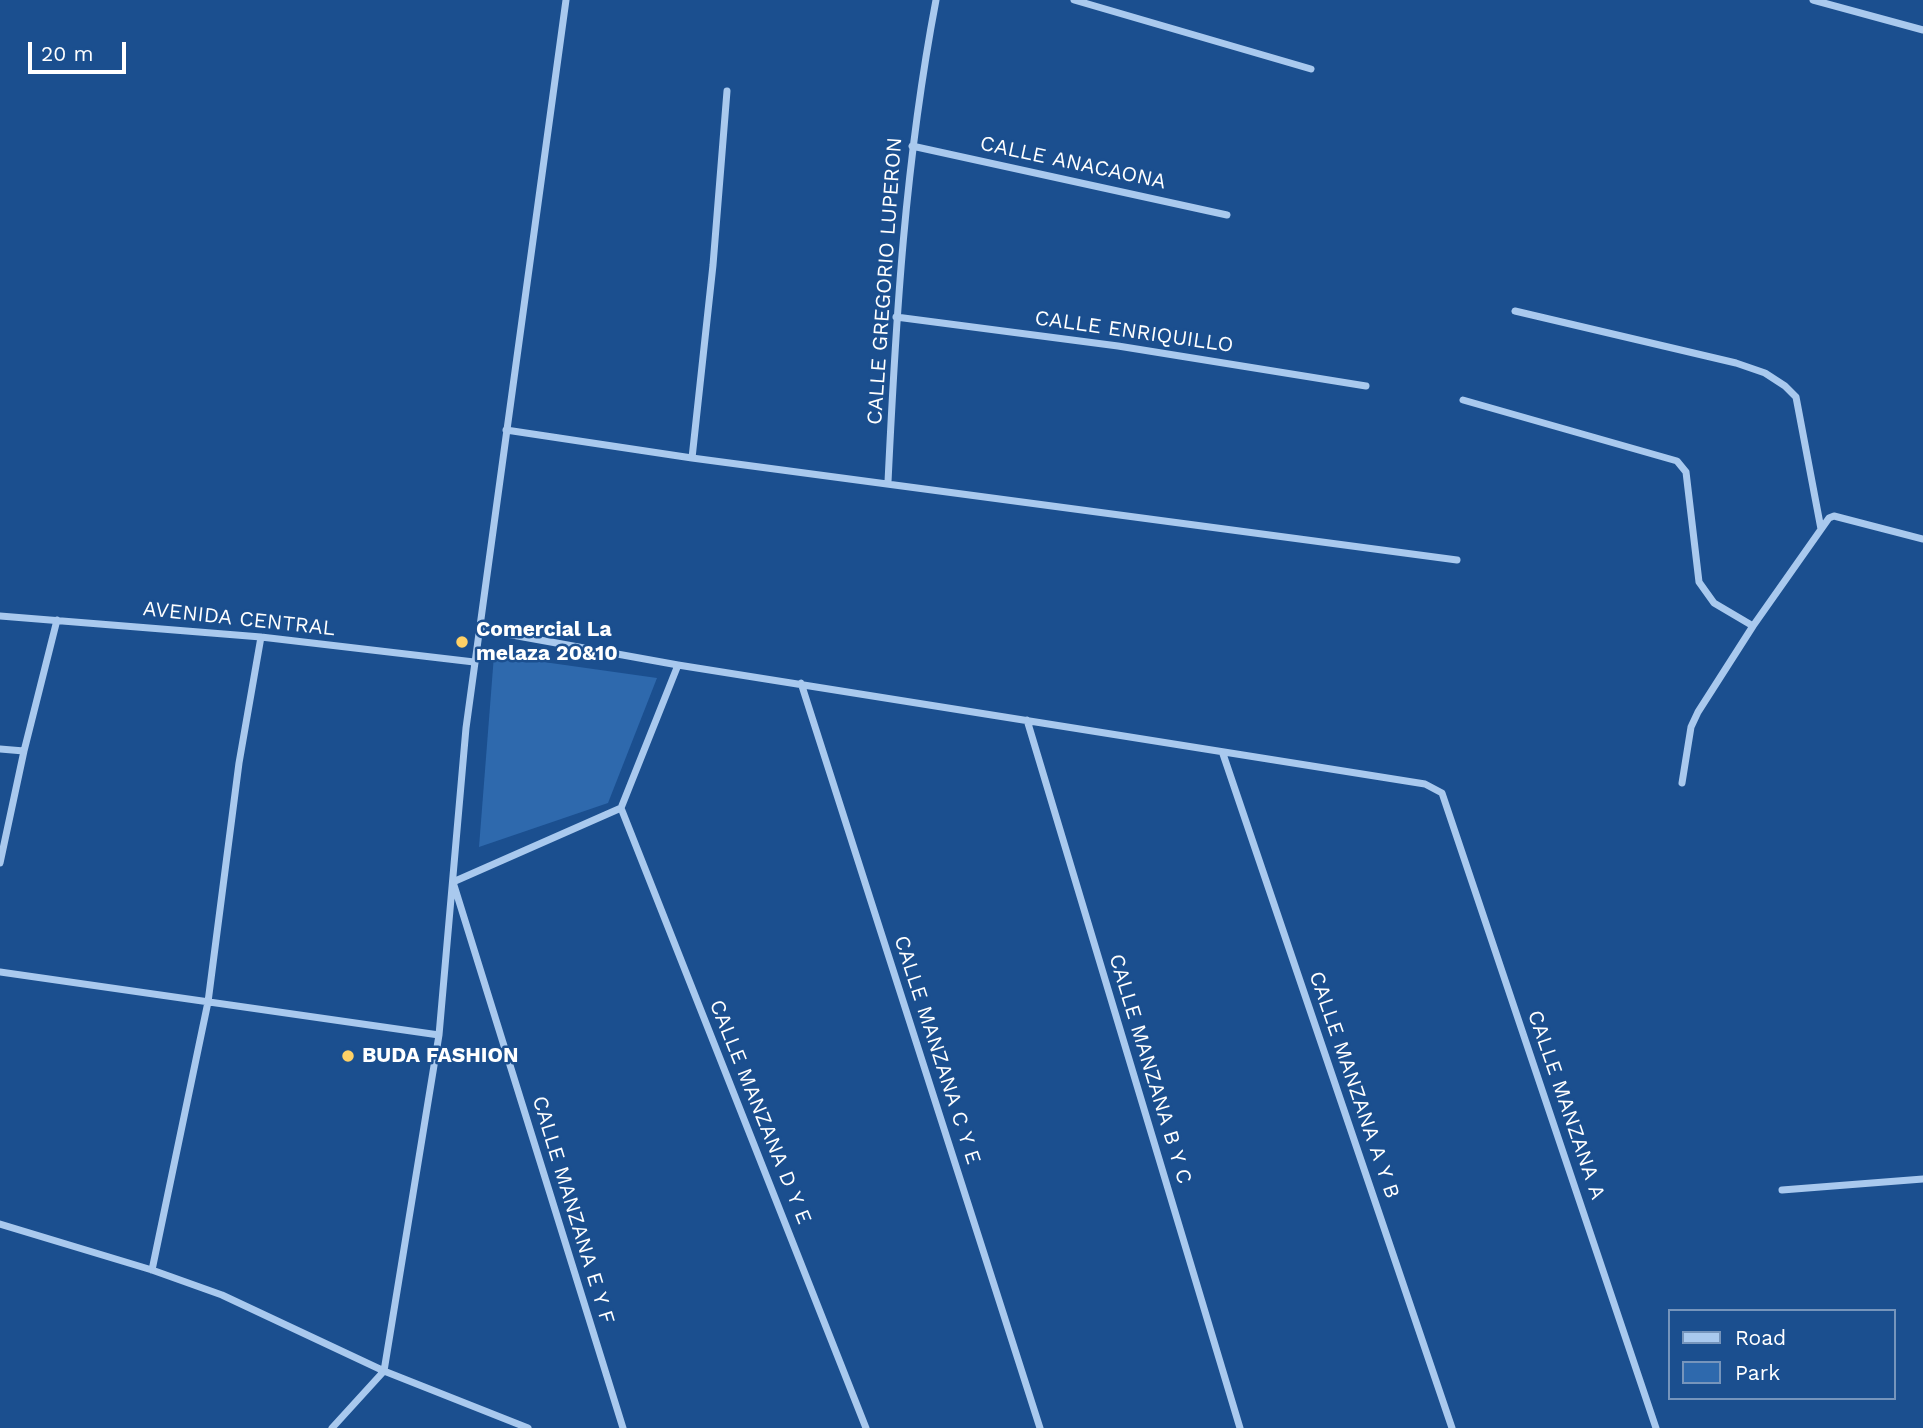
<!DOCTYPE html>
<style>
body{margin:0}
#map{position:relative;width:1923px;height:1428px;overflow:hidden;background:#1b4f8f;font-family:"Work Sans",sans-serif}
canvas{display:block}
.legend{position:absolute;left:1668px;top:1309px;width:228px;height:91px;box-sizing:border-box;background:#1b4f8f;border:2px solid #7695bc;margin:0;padding:9px 12px;list-style:none;font-size:21px;color:#fff}
.legend li{display:flex;align-items:center;gap:14px;height:35px}
.legend b{width:35px;border:2px solid #7695bc}
.scale{position:absolute;left:28px;top:42px;width:98px;height:32px;box-sizing:border-box;border:4px solid #fff;border-top:0;padding-left:9px;font-size:21px;line-height:24px;white-space:nowrap;color:#fff;-webkit-text-stroke:5px #1b4f8f;paint-order:stroke}
</style>
<div id="map">
<canvas width="1923" height="1428"></canvas>
<ul class="legend">
<li><b style="height:9px;background:#a9c9ee"></b>Road</li>
<li><b style="height:19px;background:#2e69ad"></b>Park</li>
</ul>
<div class="scale">20 m</div>
</div>
<script>
const g = document.querySelector('canvas').getContext('2d');
g.lineJoin = 'round';
function fill(path, color) { g.fillStyle = color; g.fill(path, 'evenodd'); }
function strokePath(path, color, width, dash) { g.strokeStyle = color; g.lineWidth = width; g.lineCap = dash ? 'butt' : 'round'; g.setLineDash(dash || []); g.stroke(path); }
function label(font, color, halo, rows, align = 'center') {
  g.font = font + ' "Work Sans",sans-serif'; g.lineWidth = 5; g.setLineDash([]); g.textBaseline = 'middle'; g.strokeStyle = halo; g.fillStyle = color; for (const [text, x, y, turn = 0] of rows) {
    g.save(); g.translate(x, y); g.rotate((+turn || 0) * Math.PI / 180); g.textAlign = isNaN(turn) ? turn : align; if (halo) g.strokeText(text, 0, 0); g.fillText(text, 0, 0); g.restore();
  }
}
fill(new Path2D(`
 M494 655 657 678 608 803 479 847Z`), '#2e69ad');
strokePath(new Path2D(`
 M1074 0 1311 69
 M1813 0 1923 30
 M912 146 1227 215
 M1515 311 1736 363 1765 373 1785 386 1796 397 1821 529
 M896 317 1118 346 1366 386
 M1463 400 1677 461 1686 472 1699 582 1714 603 1753 626
 M506 430 692 458 1457 560
 M692 458 713 265 727 91
 M888 482C896 316 905 163 936 0
 M0 616 261 637 474 662
 M479 629 678 665 1425 784 1442 793 1656 1428
 M801 683 1040 1428
 M1027 720 1240 1428
 M0 749 24 751
 M1223 754 1452 1428
 M1682 783 1691 727 1698 712 1753 626 1829 518 1834 516 1923 539
 M621 808 866 1428
 M0 863 24 751 57 620
 M0 972 439 1035
 M1782 1190 1923 1179
 M0 1224 152 1270 222 1295 384 1371 528 1428
 M152 1270 208 1002 239 763 261 637
 M332 1428 384 1371 439 1035 466 728 566 0
 M623 1428 453 882 621 808 678 665`), '#a9c9ee', 7);
for (const [x, y, r, color] of [
 [462,642,7,"#ffd166"],
 [348,1056,7,"#ffd166"]
]) { const dot = new Path2D(); dot.arc(x, y, r, 0, 2 * Math.PI); g.fillStyle = color; g.fill(dot); strokePath(dot, '#1b4f8f', 2.5); }
label('21px', '#fff', '#1b4f8f', [
 ["CALLE ANACAONA",1073,163,12],
 ["CALLE GREGORIO LUPERON",885,281,-86],
 ["CALLE ENRIQUILLO",1134,332,8],
 ["AVENIDA CENTRAL",239,619,6],
 ["CALLE MANZANA C Y E",937,1050,72],
 ["CALLE MANZANA B Y C",1150,1069,73],
 ["CALLE MANZANA A Y B",1354,1085,71],
 ["CALLE MANZANA A",1566,1105,71],
 ["CALLE MANZANA D Y E",760,1112,68],
 ["CALLE MANZANA E Y F",573,1210,73]
]);
label('bold 21px', '#fff', '#1b4f8f', [
 ["Comercial La",476,630],
 ["melaza 20&10",476,654],
 ["BUDA FASHION",362,1056]
], 'left');
</script>
